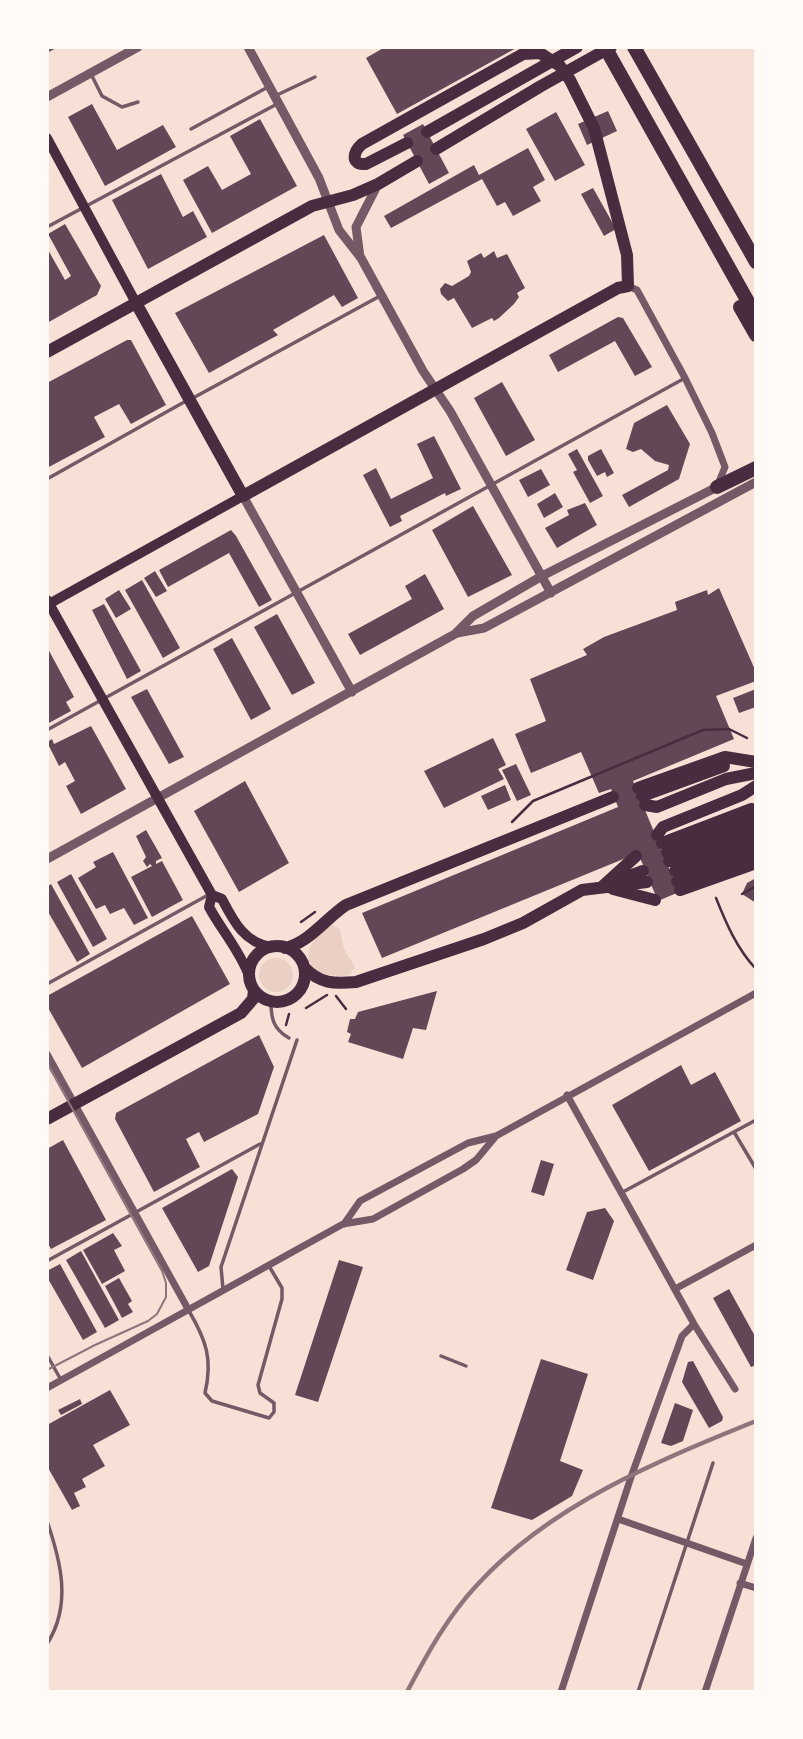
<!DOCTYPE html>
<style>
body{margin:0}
#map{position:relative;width:803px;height:1739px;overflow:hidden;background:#f7e1d7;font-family:"Varela Round",sans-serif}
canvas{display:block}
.frame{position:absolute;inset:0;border:49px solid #fffaf5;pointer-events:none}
</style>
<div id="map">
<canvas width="803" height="1739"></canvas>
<div class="frame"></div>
</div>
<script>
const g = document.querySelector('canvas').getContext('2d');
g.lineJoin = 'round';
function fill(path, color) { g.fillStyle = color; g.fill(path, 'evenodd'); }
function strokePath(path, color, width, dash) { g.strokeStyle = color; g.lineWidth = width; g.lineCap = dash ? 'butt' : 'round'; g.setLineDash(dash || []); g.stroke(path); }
fill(new Path2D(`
 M333 925 340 930 344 949 355 967 349 975C326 980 294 966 315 939 321 933 324 928 333 925Z
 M259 975a17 17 0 1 1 34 0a17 17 0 1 1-34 0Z`), '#ebcfc5');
fill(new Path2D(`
 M385 47H518L397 114 366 58Z
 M92 104 117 150 163 125 176 147 105 186 68 117Z
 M608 111 617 131 587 145 578 124Z
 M556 112 585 165 555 181 526 129Z
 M260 119 297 186 212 233 183 180 208 166 222 190 251 174 230 136Z
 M423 124 449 173 429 184 403 135Z
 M528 148 545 180 533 187 541 201 513 216 505 202 497 206 482 179 391 228 384 216 474 165 479 175Z
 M161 174 183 217 193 211 207 237 148 269 112 200Z
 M593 188 616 229 604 236 581 194Z
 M65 224 101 286 97 295 47 323V248L65 280 71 276 48 234Z
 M324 235 358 298 342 307 334 295 273 330 278 335 209 373 175 313Z
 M494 251 497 258 507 254 525 288 517 293 519 297 514 304 499 318 494 321 492 318 472 328 454 298 448 301 441 294 440 289 445 283 452 286 469 276 471 272 467 261 481 253 484 258Z
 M618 317 623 318 652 367 635 376 615 341 558 372 549 355Z
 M127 340H131L166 405 131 424 119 404 94 417 105 437 47 468V383Z
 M502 382 535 440 506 456 474 398Z
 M667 405 690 444 679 479 629 507 622 495 668 470 669 465 655 461 641 449 633 452 626 449 634 423Z
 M434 436 461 489 446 496 445 493 400 516 402 521 390 527 363 475 376 468 391 499 433 478 417 444Z
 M577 449 603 496 590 503 573 472 577 470 568 454Z
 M601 449 614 473 607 477 605 472 597 476 588 460V456Z
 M541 469 550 485 528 497 519 480Z
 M555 493 563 507 544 518 537 504Z
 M585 503 597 525 557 548 545 528 569 515 567 510Z
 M473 506 512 575 468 597 432 530Z
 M231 530 236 536 272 600 259 607 229 553 168 587 159 570Z
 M155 571 167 591 156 597 144 578Z
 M425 574 444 609 360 655 348 634 412 599 405 586Z
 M142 580 180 648 163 658 125 590Z
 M719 588 756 672V681L716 696 734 739 633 781 679 892 658 901 638 853 382 958 362 913 618 807 611 789 599 793 581 752 531 773 515 734 546 721 530 679 587 655 583 649 604 637 677 610 675 602 707 590 708 595Z
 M119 590 131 609 116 618 105 599Z
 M104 604 141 671 127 679 92 610Z
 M277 614 315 683 292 695 254 627Z
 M232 638 271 709 251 720 213 649Z
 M47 647 74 697 66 702 71 711 47 724Z
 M147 689 184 757 169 764 131 697Z
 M756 689V707L739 713 733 698Z
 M91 726 126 789 81 814 66 786 75 781 65 762 59 766 47 742 52 739 54 744Z
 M493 738 506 765 498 769 504 779 444 808 424 771Z
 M516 764 531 795 517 801 502 770Z
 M245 781 289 863 239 892 194 811Z
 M505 785 511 800 488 810 481 796Z
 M146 830 162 858 156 861V864L162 861 183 900 152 917 131 877 152 866 150 864 147 867 143 861 146 857 136 836Z
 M113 852 148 918 134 925 124 908 110 914 105 905 96 909 78 878 96 867 93 862Z
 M71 874 107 939 93 947 57 882Z
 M754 879 756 881V903L742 894 747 883Z
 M51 884 90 954 77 962 47 910V887Z
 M192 916 230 984 82 1068 47 1006V996Z
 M437 991 426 1030 413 1028 403 1059 348 1042 351 1034 347 1032 350 1019H355L358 1012Z
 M259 1035 274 1067 258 1114 204 1142 199 1132 186 1139 200 1167 154 1192 115 1119 116 1113Z
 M681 1065 691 1085 715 1072 741 1121 649 1171 612 1105Z
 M63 1140 106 1220 51 1249 47 1242V1149Z
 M541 1160 554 1164 544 1196 531 1192Z
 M232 1169 238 1177 209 1266 198 1272 162 1208Z
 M605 1208 614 1221 593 1280 566 1270 587 1212Z
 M113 1233 122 1246 114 1250 125 1271 102 1284 83 1250Z
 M81 1251 119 1320 105 1328 66 1260Z
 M339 1260 363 1267 318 1402 295 1395Z
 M60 1264 97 1332 83 1340 47 1277V1271Z
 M119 1278 132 1301 128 1304 133 1312 122 1318 105 1286Z
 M729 1289 756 1338V1365L751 1367 713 1298Z
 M541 1359 588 1374 560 1461 583 1470 572 1496 532 1520 491 1508Z
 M693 1361 723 1417 722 1421 709 1428 682 1382 688 1362Z
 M110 1390 130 1425 93 1445 105 1466 82 1479 86 1487 74 1493 80 1506 72 1510 47 1466V1425Z
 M80 1399 82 1404 61 1415 58 1410Z
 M675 1403 693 1410 683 1441 671 1446 661 1443Z`), '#644757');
strokePath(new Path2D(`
 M512 822 533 801 703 730 729 729 747 738
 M742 894 756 886
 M716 898C726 923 737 949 756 969
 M301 922 315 912
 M336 996 346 1009
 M306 1008 327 995
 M286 1025 289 1014`), '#4a2c40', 2.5);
strokePath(new Path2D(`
 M47 51 55 47
 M91 74 102 96 122 107 138 102
 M277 95 315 77
 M191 129 268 87
 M47 227 277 104
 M193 398 380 296
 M47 479 186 401
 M47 730 685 378
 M47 984 208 895
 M271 1002C271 1018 273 1029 289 1038
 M734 1132 756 1169
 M621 1193 756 1120
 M47 1261 260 1144
 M223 1289 221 1267 297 1040
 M189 1311C206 1340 213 1359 205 1393L212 1401 269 1418 274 1412V1403L260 1393 258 1385 282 1299V1288L269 1266
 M47 1355 61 1380
 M441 1356 466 1366
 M47 1521C61 1562 72 1605 47 1644
 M638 1692 713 1463`), '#755966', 3.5);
strokePath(new Path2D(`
 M628 286 637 290 685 378 712 433 725 467 718 484
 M47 1054 188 1309
 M567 1095 694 1324 735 1389
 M344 1224 360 1201 468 1143 496 1136 756 993
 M675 1289 756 1245
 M47 1388 343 1224 373 1219 463 1169 476 1160 496 1136
 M618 1519 747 1564
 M740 1583 756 1588
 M561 1692 631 1477 682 1336 694 1324
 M705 1692 756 1538`), '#755966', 7);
strokePath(new Path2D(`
 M248 47 319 178 339 230 361 258 423 371 450 411 551 593
 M47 97 138 47
 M360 257 356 227 378 184
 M243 496 352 692
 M457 633 484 628 756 482
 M47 859 455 634 473 616 542 576 717 487`), '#755966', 9);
strokePath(new Path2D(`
 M47 138 136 303
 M47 600 212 895 222 899C234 922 244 942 271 947
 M47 605 243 496
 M212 895 209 907C222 931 240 951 249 976`), '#4a2c40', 10);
strokePath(new Path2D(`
 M427 132 577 47
 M436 149 541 86 611 47
 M136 303 243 496 618 288 628 286 627 255 594 128 570 80 560 66 540 53 523 54 362 144C353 152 350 165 366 164L407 143
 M47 352 312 206 353 195 378 184 417 161
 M638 788 725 757 756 762
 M642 796 724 766
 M645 805 657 807 726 779 756 773
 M657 835 663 827 742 795 756 786
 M662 843 751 809 756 810
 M667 852 756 818
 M669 861 756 830
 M675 871 756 840
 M616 881 643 871
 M677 881 756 851
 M603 886 636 856
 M613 889 655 900
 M680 890 756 863
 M249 974a28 28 0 1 1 56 0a28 28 0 1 1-56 0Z
 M285 948C310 942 325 919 346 905L613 797
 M304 967C320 984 334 984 356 982L484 939 523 923 582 890 647 882
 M47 1119 241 1013 253 999 254 990`), '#4a2c40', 12);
strokePath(new Path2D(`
 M605 47 756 316
 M634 47 756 262
 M740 307 756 335
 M717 487 756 468`), '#4a2c40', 14);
strokePath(new Path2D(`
 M47 1063 162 1271 166 1283V1297L157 1314 148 1321 95 1345 47 1370`), '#8f747c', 2);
strokePath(new Path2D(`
 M407 1692C427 1654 448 1616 477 1585 550 1505 657 1461 756 1421`), '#8f747c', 4.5);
</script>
